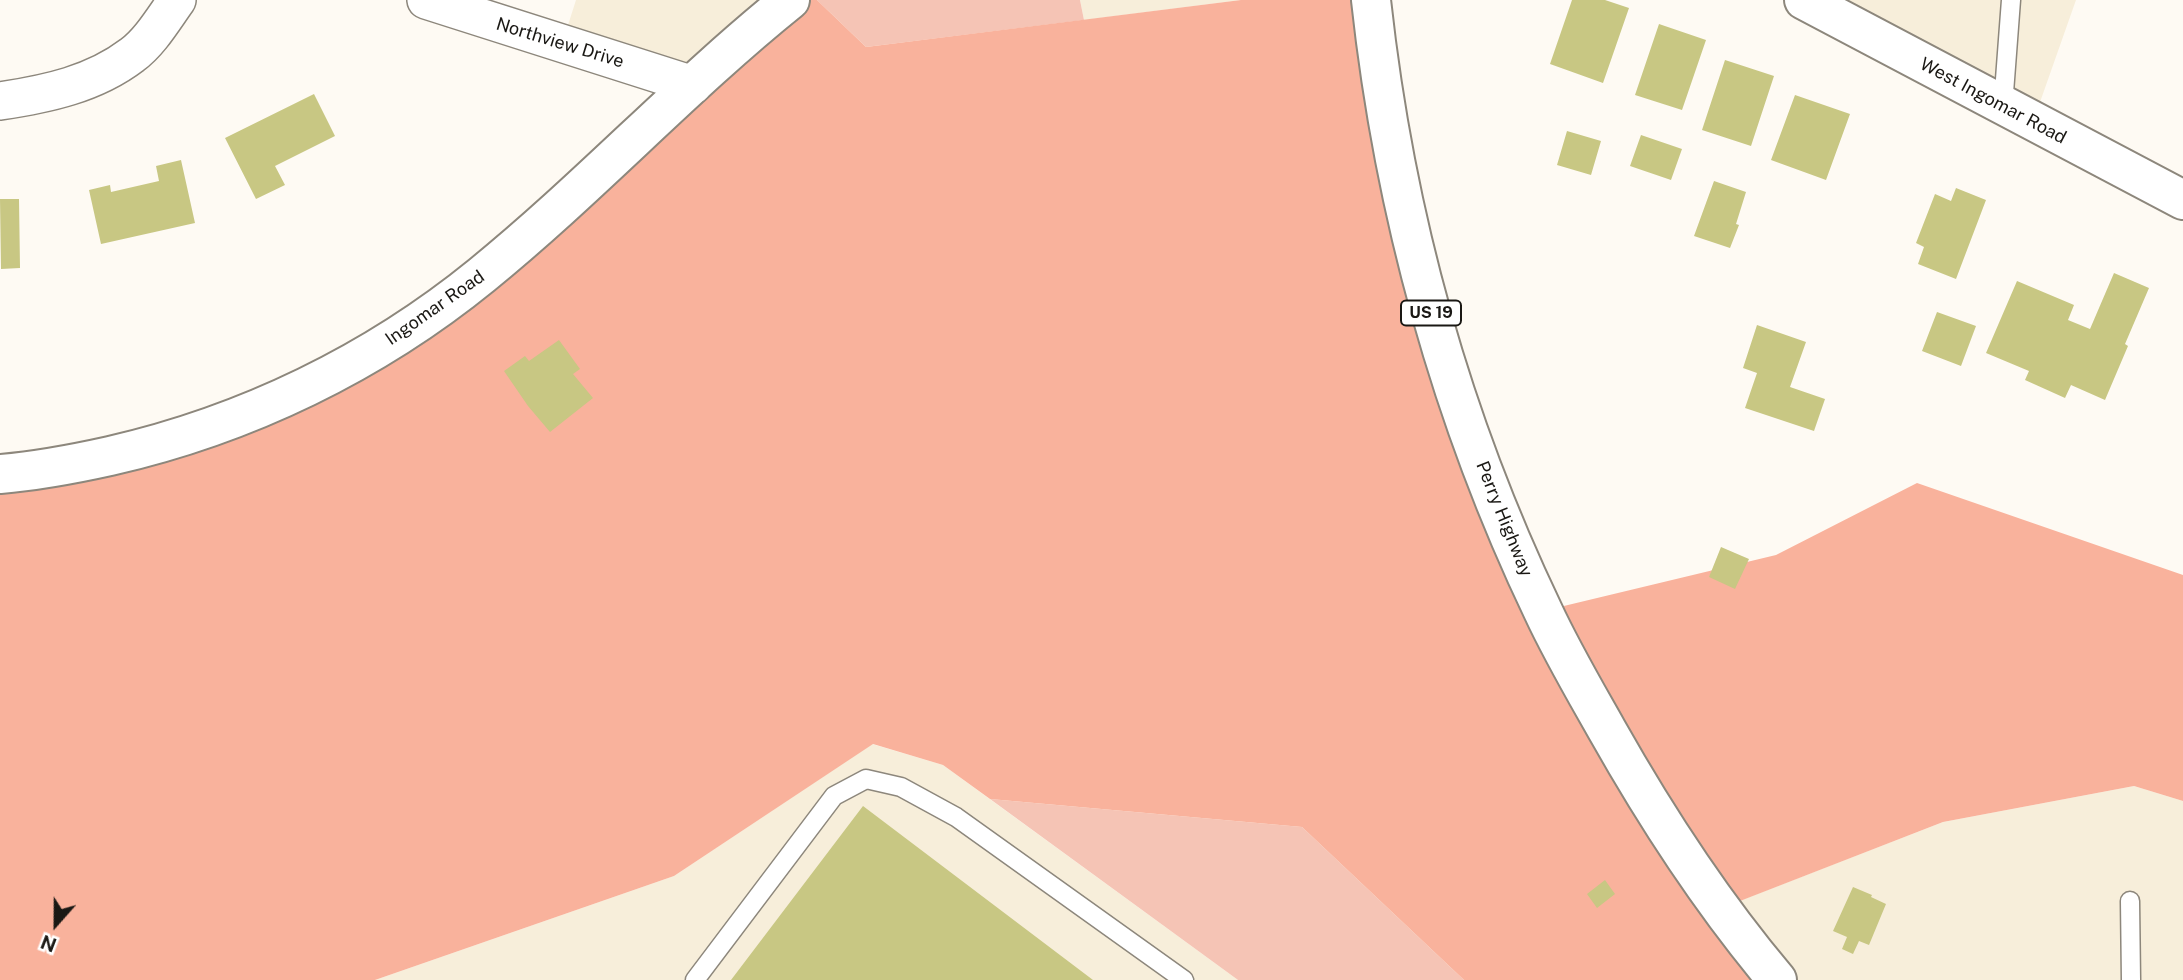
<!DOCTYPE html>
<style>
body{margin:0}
#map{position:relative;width:2183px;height:980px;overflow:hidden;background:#fefaf3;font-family:"Public Sans",sans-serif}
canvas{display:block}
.north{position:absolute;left:21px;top:889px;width:70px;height:70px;-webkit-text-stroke:5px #fff;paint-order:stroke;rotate:201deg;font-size:19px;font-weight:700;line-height:28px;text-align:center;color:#1a1814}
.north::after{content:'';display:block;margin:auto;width:24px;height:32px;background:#1a1814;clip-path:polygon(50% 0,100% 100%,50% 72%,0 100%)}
</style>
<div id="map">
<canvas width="2183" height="980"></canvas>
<div class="north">N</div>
</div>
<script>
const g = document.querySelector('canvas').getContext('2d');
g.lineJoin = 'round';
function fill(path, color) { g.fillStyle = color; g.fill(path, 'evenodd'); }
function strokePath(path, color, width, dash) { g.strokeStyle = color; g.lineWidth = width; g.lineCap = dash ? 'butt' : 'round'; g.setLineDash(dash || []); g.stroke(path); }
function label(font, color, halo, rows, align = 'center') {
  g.font = font + ' "Public Sans",sans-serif'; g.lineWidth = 7; g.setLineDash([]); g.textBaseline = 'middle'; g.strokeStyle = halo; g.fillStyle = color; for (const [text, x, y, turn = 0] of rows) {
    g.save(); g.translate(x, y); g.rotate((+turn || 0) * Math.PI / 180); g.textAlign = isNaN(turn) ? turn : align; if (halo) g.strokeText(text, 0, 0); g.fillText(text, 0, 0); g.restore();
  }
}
fill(new Path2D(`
 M576 0H790L693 85 562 44Z
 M1080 0H1241L1084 20Z
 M1804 0H2076L2033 122Z
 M872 744 943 765 1238 980H375L674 876Z
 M2134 786 2183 801V980H1777L1721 908 1943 822Z`), '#f7eeda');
fill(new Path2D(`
 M817 0H1080L1084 20 866 47Z
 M990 799 1302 827 1464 980H1238Z`), '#f5c4b5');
fill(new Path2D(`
 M790 0H817L866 47 1241 0H1371L1389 132 1543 611 1776 555 1917 483 2183 575V801L2134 786 1943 822 1722 908 1777 980H1464L1302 827 990 799 943 765 873 744 674 876 375 980H0V474L15 473 371 353Z`), '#f9b29c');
fill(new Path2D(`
 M1572 0H1605L1629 8 1603 83 1550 64Z
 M1659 24 1706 40 1682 110 1635 95Z
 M1725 60 1774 76 1751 146 1702 130Z
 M314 94 335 136 275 166 285 185 256 199 225 138Z
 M1795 95 1850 114 1826 180 1771 160Z
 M1567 131 1601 141 1591 175 1557 165Z
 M1641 135 1682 149 1671 180 1630 166Z
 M181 160 195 223 101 244 89 190 110 185 111 192 159 181 156 166Z
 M1714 181 1746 192 1736 224 1739 225 1730 248 1694 236Z
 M1956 188 1986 200 1956 279 1918 264 1924 247 1916 243 1935 194 1951 201Z
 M0 199H19L20 268 1 269Z
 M2114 273 2149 288 2125 344 2128 346 2105 400 2071 385 2065 398 2025 380 2029 371 1986 353 2017 281 2074 305 2068 320 2090 329Z
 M1937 312 1976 326 1961 366 1922 351Z
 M1757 325 1806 342 1790 387 1825 399 1814 431 1745 408 1757 373 1743 368Z
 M559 340 580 369 573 374 593 398 550 432 528 406 504 371 525 356 529 361Z
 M1721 547 1749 559 1735 589 1709 577Z
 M863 806 1093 980H731Z
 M1605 880 1615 894 1597 908 1587 894Z
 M1853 887 1872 895 1871 897 1886 904 1869 945 1859 941 1853 954 1842 949 1847 937 1833 931Z`), '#c8c783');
const lane = new Path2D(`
 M2003 106 2011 0
 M2130 901 2131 980
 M695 980 834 796 866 779 901 787 956 817 1184 980`);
const street = new Path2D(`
 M426 0 693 85
 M0 101C47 94 94 84 132 55 150 42 164 18 177 0`);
const primary = new Path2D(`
 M1371 0C1394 211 1451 419 1543 611 1562 652 1585 691 1607 730 1656 817 1712 903 1777 980
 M1804 0 2183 200
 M0 474C37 471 74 464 110 456 246 425 374 363 482 275 589 188 683 86 790 0`);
strokePath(lane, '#8d877c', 21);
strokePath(street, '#8d877c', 40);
strokePath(primary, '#8d877c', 42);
strokePath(lane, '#fff', 18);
strokePath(street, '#fff', 37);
strokePath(primary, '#fff', 38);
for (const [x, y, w] of [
 [1431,313,60]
]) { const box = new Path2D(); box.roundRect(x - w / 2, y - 12.5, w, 25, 5); g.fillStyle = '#fff'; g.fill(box); strokePath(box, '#1a1814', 2); }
label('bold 16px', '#1a1814', null, [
 ["US 19",1431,313]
]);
label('18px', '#1a1814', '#fff', [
 ["Northview Drive",560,43,17],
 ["West Ingomar Road",1993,101,28],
 ["Ingomar Road",435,308,-35],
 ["Perry Highway",1504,519,68]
]);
</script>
